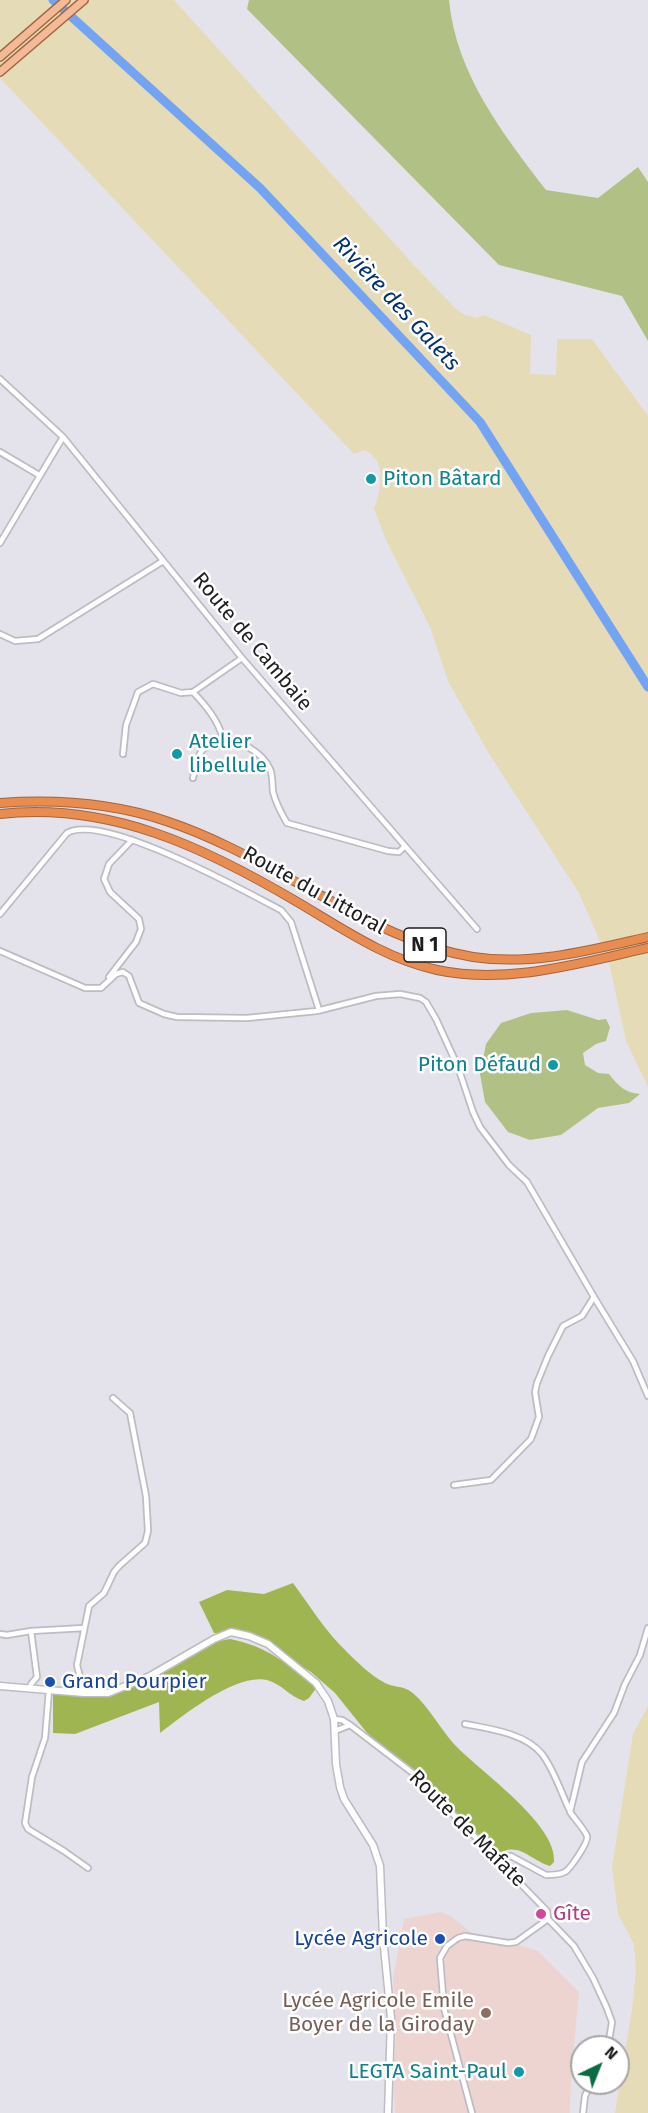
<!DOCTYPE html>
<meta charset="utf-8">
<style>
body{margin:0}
#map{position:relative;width:648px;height:2113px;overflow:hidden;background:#e4e3ec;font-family:"Fira Sans",sans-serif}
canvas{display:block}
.north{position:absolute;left:570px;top:2035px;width:60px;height:60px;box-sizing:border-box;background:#fff;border:2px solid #a5a5a6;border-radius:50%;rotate:43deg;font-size:16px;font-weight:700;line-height:24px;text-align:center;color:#1d1d20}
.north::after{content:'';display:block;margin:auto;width:21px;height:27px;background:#0a6c42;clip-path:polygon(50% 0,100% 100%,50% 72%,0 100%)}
</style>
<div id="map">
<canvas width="648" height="2113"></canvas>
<div class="north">N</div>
</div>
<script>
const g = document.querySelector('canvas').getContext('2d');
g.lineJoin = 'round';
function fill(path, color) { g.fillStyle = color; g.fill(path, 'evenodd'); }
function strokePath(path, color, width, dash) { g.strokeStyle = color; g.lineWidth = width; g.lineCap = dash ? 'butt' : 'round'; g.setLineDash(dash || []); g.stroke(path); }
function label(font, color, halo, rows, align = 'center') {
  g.font = font + ' "Fira Sans",sans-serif'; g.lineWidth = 5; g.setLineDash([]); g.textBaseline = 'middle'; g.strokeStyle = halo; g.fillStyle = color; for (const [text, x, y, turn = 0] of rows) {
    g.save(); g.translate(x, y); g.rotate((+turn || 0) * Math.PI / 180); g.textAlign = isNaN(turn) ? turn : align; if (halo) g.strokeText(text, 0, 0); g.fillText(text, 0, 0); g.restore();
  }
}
fill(new Path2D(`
 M441 1912 451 1916 482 1941 518 1945 538 1951 579 1992 571 2079 570 2113H395L393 2077 396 2033 393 1978 404 1919Z`), '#eed4d0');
fill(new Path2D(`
 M249 0H449C456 74 503 134 546 190L598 198 638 167 648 182V341L622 296 499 265 247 9Z
 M567 1010 598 1020 606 1019 610 1027 606 1041 596 1044 583 1053 585 1065 598 1073 609 1074C618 1086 626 1093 640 1094L629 1103 598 1108 561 1135 530 1140 508 1132 485 1102 480 1074 486 1044 501 1023 531 1013Z`), '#b1c185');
fill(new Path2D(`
 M293 1583C310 1606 325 1631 346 1651 357 1662 370 1675 385 1683 392 1687 403 1686 410 1691 428 1704 441 1731 457 1747 481 1772 558 1825 554 1862L550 1866C528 1859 519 1840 496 1855L421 1777 372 1739 335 1693 311 1672 259 1642 233 1633H214L199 1602 227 1590 264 1594Z
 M230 1639C267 1646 289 1665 317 1687L309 1698 304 1701C290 1697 282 1684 267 1680 236 1673 185 1714 160 1733L159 1702 75 1734 53 1733V1695L111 1694 212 1642Z`), '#9fb552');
fill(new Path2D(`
 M0 0H174L412 263 455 308 465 315 477 318 484 315 531 335 530 374 556 375 557 339H592L648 416V1087L626 1041 609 962 579 893 488 752 448 681 430 627 387 542 374 509C381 490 388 462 365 450L354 454 0 78Z
 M648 1706V2113H615L633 2003 636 1970 634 1944 618 1914 612 1867 633 1734Z`), '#e5dbb6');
strokePath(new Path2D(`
 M53 0 260 188 480 422 648 687`), '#72a4f3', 9);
const street = new Path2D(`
 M0 379 63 437 242 658 477 929
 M0 452 39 475
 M0 543 63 437
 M0 634 15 641 38 639 163 561
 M193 692C207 707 217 719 223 738 240 740 263 753 270 769 273 775 272 785 273 792 276 803 281 813 287 823L388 851 399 852 405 846
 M123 754 126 725 138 692 153 684 181 693 193 692 242 658
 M193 778C199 752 198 748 223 738
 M0 914 67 833C103 812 244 891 281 910L291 922 319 1010
 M0 951 85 988H101L116 974 123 972 129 976 139 1003 164 1014 177 1017 247 1018 317 1011 376 996 400 994 420 998 426 1002 436 1019 458 1067 473 1112 480 1127 509 1165 527 1182 594 1297 582 1316 563 1326 548 1356 537 1383 535 1392 539 1417 531 1439 491 1480 454 1485
 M109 977 136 942 141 929 139 919 110 892 104 879 109 864 132 840
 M594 1297 633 1361 648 1396
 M0 1634 7 1635 31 1631 84 1628
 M31 1689V1684L37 1677 31 1631
 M49 1690 45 1738 32 1777 25 1823 28 1829 64 1851 88 1868
 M84 1693 77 1665 89 1606 104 1593 114 1572 119 1566 145 1543 148 1531 146 1496 130 1413 113 1398
 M334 1719 342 1720 350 1725 414 1774 547 1911 548 1919
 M465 1724C490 1729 525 1733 542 1754 554 1770 561 1792 569 1809
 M335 1731 350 1725
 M497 1859 506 1856H511L546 1875C553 1875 559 1875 565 1872 570 1869 589 1842 587 1836 585 1830 574 1818 570 1812L582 1762 614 1713 625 1684 640 1655 648 1628
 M548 1919 574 1946 593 1978 606 2006 612 2022 608 2047
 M472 2113 444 2008 440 1958 447 1946 458 1938 465 1936 508 1943 516 1942 548 1919
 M583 2113 585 2096 591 2083`);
const secondary = new Path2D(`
 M0 1686 84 1693H108L150 1676 214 1639 231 1632 249 1636 268 1644 316 1683 328 1701 334 1719 336 1764 340 1787 344 1799 373 1845 380 1866 383 1937 391 2018 388 2113`);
const primary = new Path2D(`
 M0 57 66 0
 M0 72 84 0`);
const highway = new Path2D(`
 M0 803C56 799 113 803 166 821 221 839 271 869 322 896 370 922 418 948 473 957 532 966 591 950 648 937
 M0 814C111 802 206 848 299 903 343 929 386 959 437 970 508 985 579 963 648 948`);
strokePath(street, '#bdbcc4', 8);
strokePath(secondary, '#bdbcc4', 9);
strokePath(primary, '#a2653f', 10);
strokePath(highway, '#a2653f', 10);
strokePath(street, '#fff', 4.5);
strokePath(secondary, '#fff', 6);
strokePath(primary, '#f2ba96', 7);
strokePath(highway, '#e98c50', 8);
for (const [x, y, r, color] of [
 [371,479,6,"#0f9aa8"],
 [177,754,6,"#0f9aa8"],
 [553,1065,6,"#0f9aa8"],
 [50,1682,6,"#1a4fb4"],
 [541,1914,6,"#d1479c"],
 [440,1939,6,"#1a4fb4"],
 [486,2013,6,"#8d6e63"],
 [519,2072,6,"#0f9aa8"]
]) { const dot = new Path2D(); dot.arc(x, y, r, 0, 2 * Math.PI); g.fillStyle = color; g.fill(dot); strokePath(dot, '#fff', 2); }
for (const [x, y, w] of [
 [425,945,42]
]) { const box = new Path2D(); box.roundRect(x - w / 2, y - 17, w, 34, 4.5); g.fillStyle = '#fff'; g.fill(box); strokePath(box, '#1d1d20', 1.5); }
label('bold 20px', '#1d1d20', null, [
 ["N 1",425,945]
]);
label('21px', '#0d838f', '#fff', [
 ["Piton Bâtard",383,479],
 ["Atelier",189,742],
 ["libellule",189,766],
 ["Piton Défaud",541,1065,"right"],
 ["LEGTA Saint-Paul",507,2072,"right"]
], 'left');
label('21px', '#1d1d20', '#fff', [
 ["Route de Cambaie",252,642,50],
 ["Route du Littoral",314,891,29],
 ["Route de Mafate",467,1829,45]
]);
label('21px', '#164399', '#fff', [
 ["Grand Pourpier",62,1682],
 ["Lycée Agricole",428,1939,"right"]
], 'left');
label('21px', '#b23c85', '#fff', [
 ["Gîte",553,1914]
], 'left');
label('21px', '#785e54', '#fff', [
 ["Lycée Agricole Emile",474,2001],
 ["Boyer de la Giroday",474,2025]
], 'right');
label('italic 22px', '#013175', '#fff', [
 ["Rivière des Galets",396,304,47]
]);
</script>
